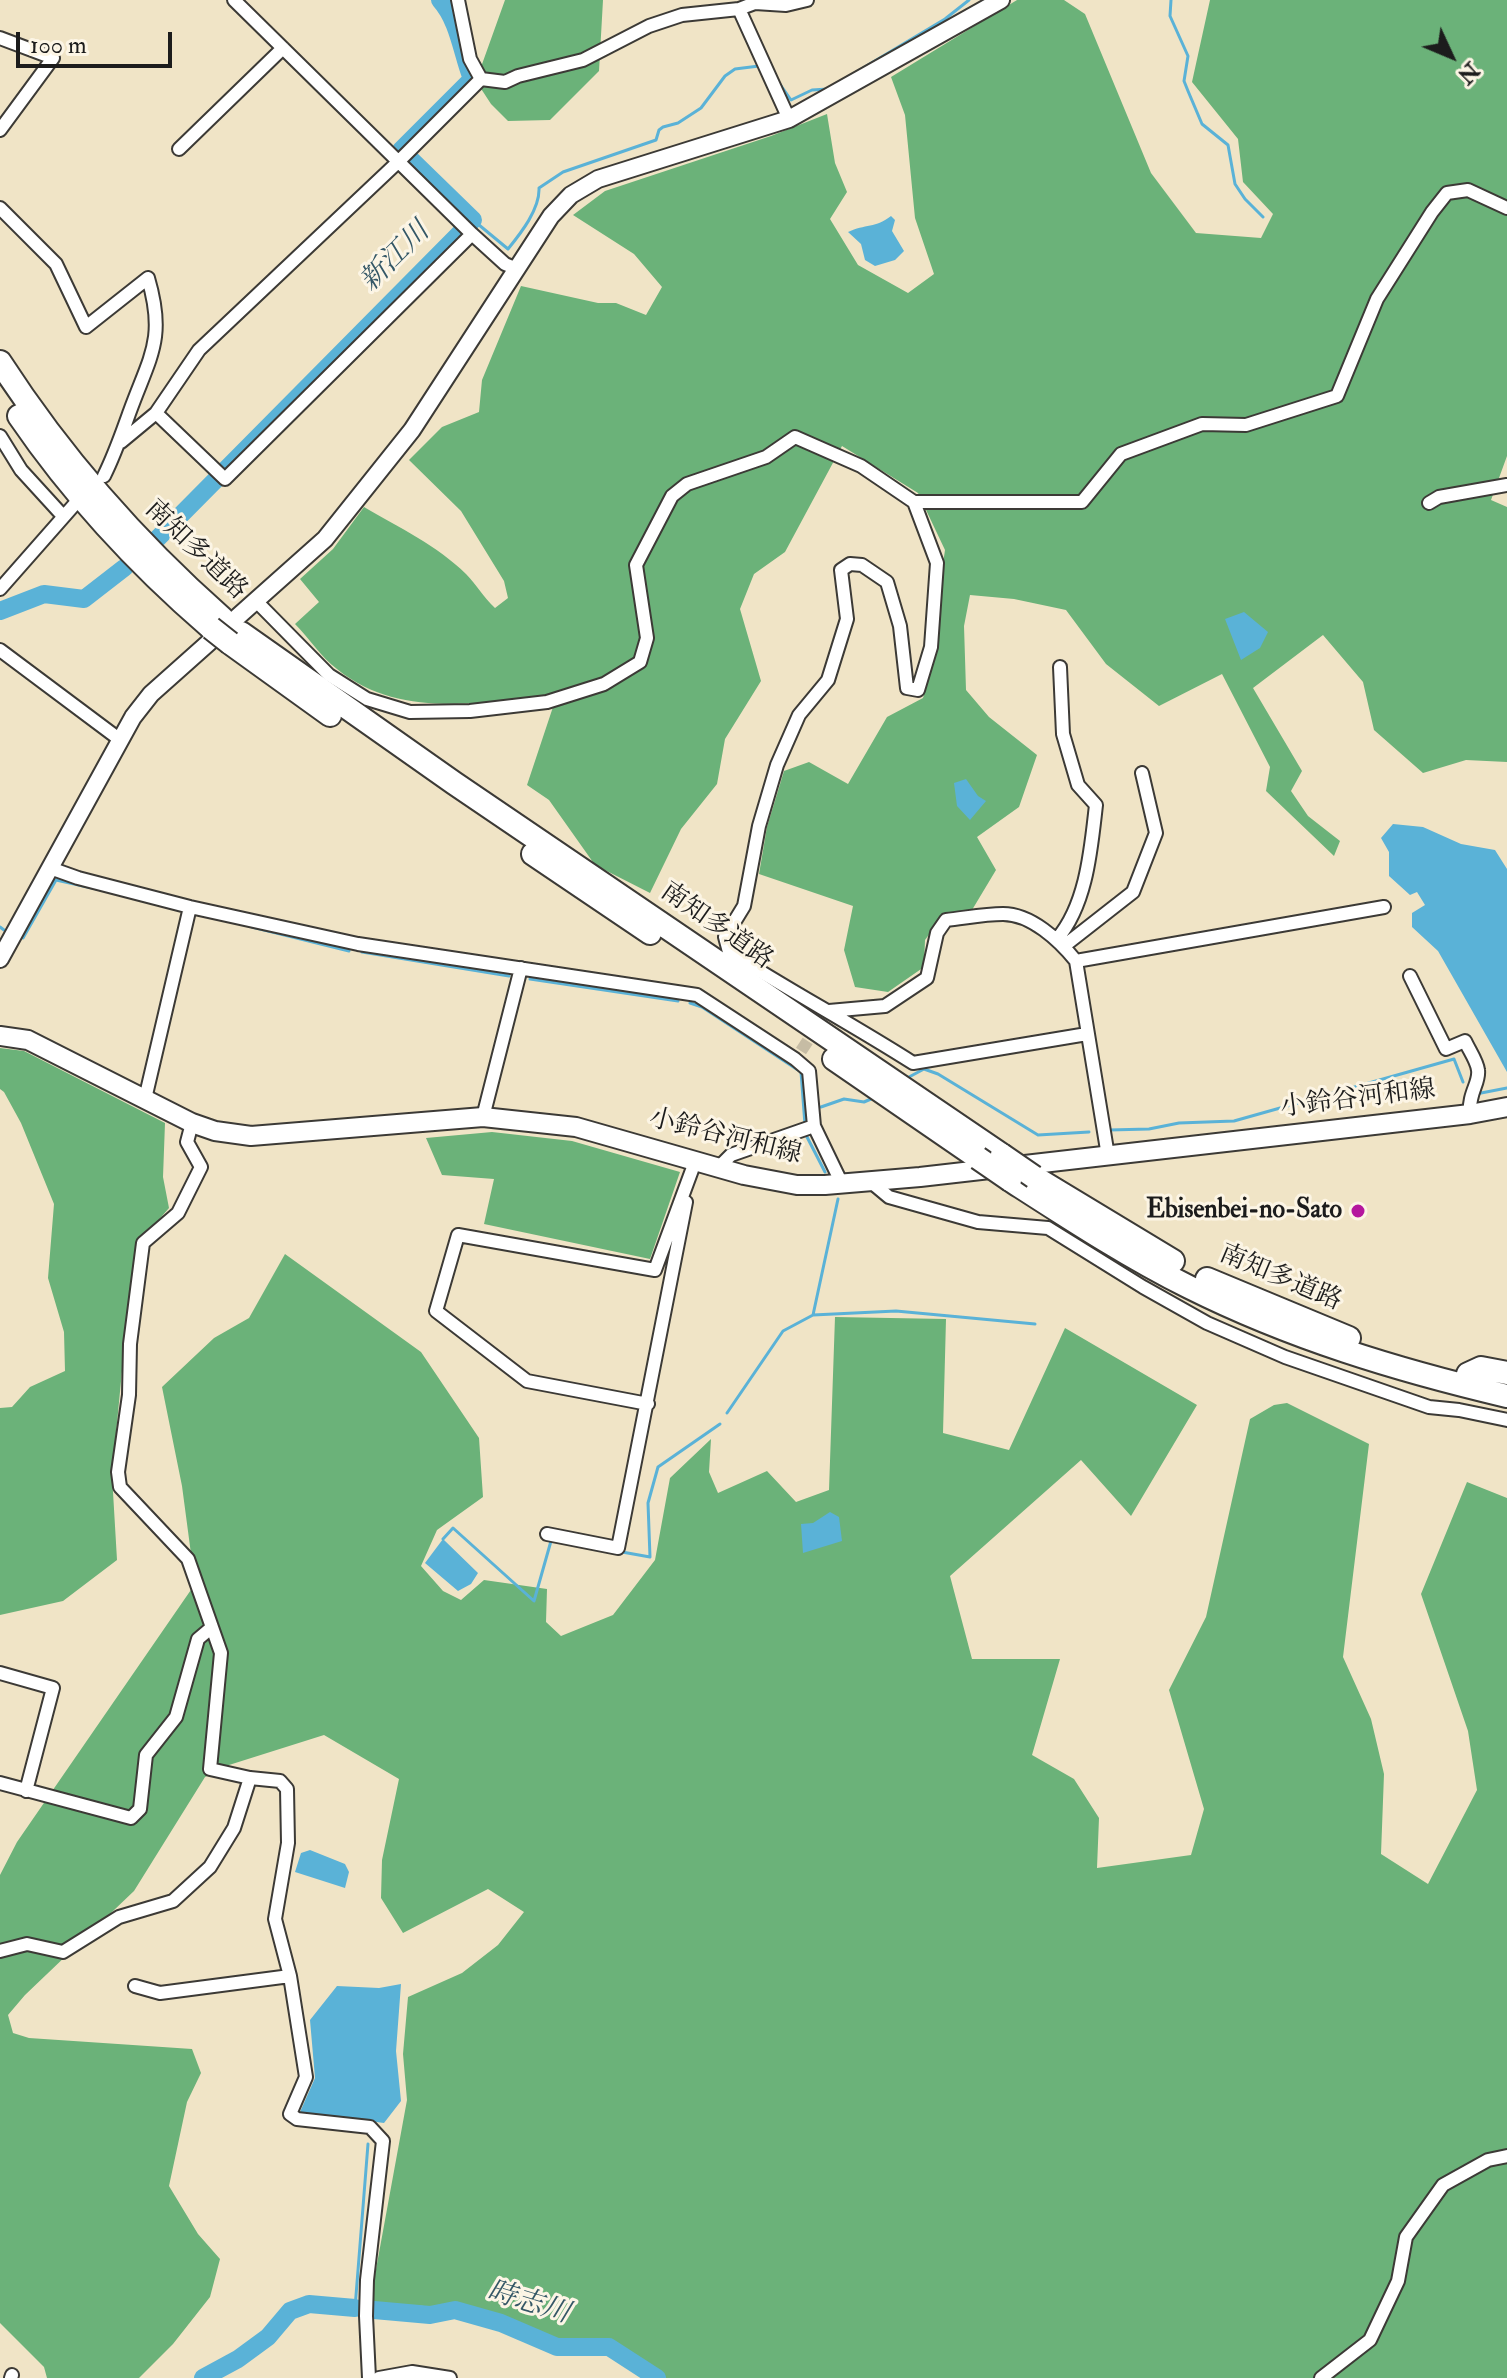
<!DOCTYPE html>
<meta charset="utf-8">
<style>
body{margin:0}
#map{position:relative;width:1507px;height:2378px;overflow:hidden;background:#f0e4c6;font-family:"IM FELL Double Pica",serif}
canvas{display:block}
.north{position:absolute;left:1411px;top:16px;width:80px;height:80px;-webkit-text-stroke:6px #fcf5e5;paint-order:stroke;rotate:134deg;font-size:22px;font-weight:700;line-height:32px;text-align:center;color:#1c1c1c}
.north::after{content:'';display:block;margin:auto;width:28px;height:36px;background:#1c1c1c;clip-path:polygon(50% 0,100% 100%,50% 72%,0 100%)}
.scale{position:absolute;left:16px;top:32px;width:156px;height:36px;box-sizing:border-box;border:4px solid #1c1c1c;border-top:0;padding-left:10px;font-size:24px;line-height:28px;white-space:nowrap;color:#1c1c1c;-webkit-text-stroke:6px #fcf5e5;paint-order:stroke}
</style>
<div id="map">
<canvas width="1507" height="2378"></canvas>
<div class="north">N</div>
<div class="scale">100 m</div>
</div>
<script>
const g = document.querySelector('canvas').getContext('2d');
g.lineJoin = 'round';
function fill(path, color) { g.fillStyle = color; g.fill(path, 'evenodd'); }
function strokePath(path, color, width, dash) { g.strokeStyle = color; g.lineWidth = width; g.lineCap = dash ? 'butt' : 'round'; g.setLineDash(dash || []); g.stroke(path); }
function label(font, color, halo, rows, align = 'center') {
  g.font = font + ' "IM FELL Double Pica","Noto Serif JP",serif'; g.lineWidth = 6; g.setLineDash([]); g.textBaseline = 'middle'; g.strokeStyle = halo; g.fillStyle = color; for (const [text, x, y, turn = 0] of rows) {
    g.save(); g.translate(x, y); g.rotate((+turn || 0) * Math.PI / 180); g.textAlign = isNaN(turn) ? turn : align; if (halo) g.strokeText(text, 0, 0); g.fillText(text, 0, 0); g.restore();
  }
}
fill(new Path2D(`
 M505 0H603L599 71 550 120 508 121 491 104 476 81Z
 M1017 0H1064L1085 14 1151 173 1196 233 1261 238 1273 214 1243 182 1238 139 1192 82 1210 0H1507V456L1491 500 1507 507V762L1466 760 1423 773 1374 730 1363 682 1323 635 1253 688 1302 771 1291 791 1308 816 1340 841 1334 856 1266 791 1270 767 1222 674 1159 706 1106 664 1066 610 1014 599 970 595 964 626 966 690 989 717 1037 755 1019 807 977 837 996 870 972 910 943 916 925 940 924 967 888 992 855 987 844 950 853 906 759 874 767 827 784 771 809 762 848 784 887 717 923 698 939 644V591L945 550 918 493 842 446 785 552 754 574 740 609 761 681 725 739 717 784 681 829 650 893 595 865 549 800 527 785 557 695C483 702 399 720 337 669 321 657 309 638 295 624L319 602 300 579 333 549 364 507C398 527 438 546 466 574 477 585 483 597 495 608L508 598 504 581 461 511 409 460 442 427 479 412 482 380 521 286 598 303H616L646 315 662 287 634 254 573 215 605 191 771 136 827 114 835 163 847 192 830 219 858 265 908 293 934 274 915 218 905 115 891 77Z
 M0 1048 24 1051 165 1123 163 1177 169 1208 138 1244 124 1350 112 1475 117 1560 63 1601 0 1615V1408L12 1407 30 1387 65 1371 64 1332 48 1278 54 1204 21 1123 4 1092 0 1089Z
 M492 1132 572 1141 680 1172 650 1259 484 1224 494 1179 442 1175 426 1138Z
 M285 1254 421 1352 479 1438 483 1497 437 1530 421 1566 443 1591 461 1600 484 1580 547 1589 546 1622 561 1636 613 1615 655 1560 670 1478 711 1439 709 1472 718 1493 767 1471 796 1502 829 1490 835 1317 946 1319 943 1433 1009 1450 1065 1328 1197 1405 1131 1516 1081 1460 950 1576 972 1659H1060L1032 1755 1074 1779 1099 1818 1097 1868 1191 1855 1204 1809 1169 1690 1206 1617 1250 1419 1274 1405 1287 1403 1369 1444 1343 1657 1371 1719 1384 1774 1381 1854 1428 1884 1477 1790 1468 1731 1421 1594 1467 1482 1507 1498V2378H652L611 2340 558 2343 505 2318 437 2307 370 2302 407 2100 403 2054 408 1997 462 1973 498 1945 524 1912 488 1889 403 1933 381 1898 382 1860 399 1779 324 1735 229 1765 205 1777 134 1891 25 1995 8 2015 13 2033 29 2038 192 2049 201 2073 187 2102 169 2186 198 2234 220 2259 210 2297 173 2344 139 2378H47L44 2367 0 2323V1875L17 1842 195 1584 182 1486 162 1387 214 1338 249 1318Z`), '#6bb279');
fill(new Path2D(`
 M891 216 895 220 892 231 904 251 895 260 875 266 865 260 861 244 848 232C865 224 876 228 891 216Z
 M1244 612 1268 632 1260 648 1241 660 1225 619Z
 M966 779 978 796 986 801 970 820 957 806 954 783Z
 M1393 824 1423 827 1461 844 1495 850 1507 869V1072L1438 951 1412 927V913L1425 905 1417 892 1410 895 1389 876V852L1381 838Z
 M830 1512 839 1517 842 1541 803 1553 801 1524 813 1523Z
 M443 1539 478 1573 471 1584 458 1591 425 1563Z
 M310 1850 345 1864 349 1872 345 1888 295 1872 301 1853Z
 M401 1984 396 2051 401 2101 384 2123 300 2112 315 2078 310 2020 337 1986 379 1988Z`), '#5ab2d7');
strokePath(new Path2D(`
 M1171 0 1170 16 1188 56 1184 81 1188 91 1202 124 1228 145 1235 184 1245 199 1263 217
 M777 80 791 100 812 90 828 89 945 19 969 0
 M473 220 508 249C521 233 540 209 539 188L563 172 656 140 659 130 663 127 678 123 701 108 725 76 735 69 759 66
 M0 927 4 930
 M252 927 349 951
 M23 938 56 880 106 891
 M362 952 509 976
 M530 979 678 1001
 M690 1003 702 1007 801 1072 805 1125
 M909 1077 924 1069 938 1074 1038 1135 1089 1132
 M1476 1094 1507 1088
 M821 1107 844 1099 864 1102 871 1099
 M1109 1130 1149 1129 1179 1123 1234 1121 1454 1059 1463 1082
 M806 1135 825 1172
 M838 1199 813 1315 896 1311 1035 1324
 M727 1413 783 1331 813 1315
 M443 1539 453 1528 534 1601 551 1541
 M622 1552 650 1557 648 1503 658 1467 720 1424
 M355 2308 368 2144`), '#5ab2d7', 3);
strokePath(new Path2D(`
 M158 538 473 220 401 150 472 79C462 54 459 21 440 0
 M0 611 44 594 84 599 124 568
 M374 2310 430 2315 455 2310 501 2323 557 2347H609L657 2378
 M203 2378 238 2359 268 2337 290 2311 309 2304 355 2308`), '#5ab2d7', 18);
strokePath(new Path2D(`
 M801 1051 825 1015`), '#c6bca4', 12, [12, 6]);
const minor = new Path2D(`
 M234 0 472 234 505 264 517 269
 M458 0 470 59 481 79
 M739 9 789 119
 M0 38 53 58 0 130
 M481 79 505 82 518 76 583 60 649 26 682 15 739 9 755 3 786 5 807 0
 M179 149 283 48
 M0 208 56 264 86 327 148 278C166 339 150 356 130 411 122 433 115 454 104 476
 M156 413 225 479 472 234
 M0 436 21 470 63 516
 M121 442 156 413 199 350 399 161 481 79
 M914 502 937 563 931 647 918 690 907 688 900 626 887 582 862 565 850 564 841 570 847 619 828 680 799 715 777 765 759 826 744 906 725 937 729 952C790 991 852 1024 913 1063L1087 1034
 M1429 503 1439 497 1507 485
 M0 589 74 505
 M257 602 329 675 367 699 410 712 470 711 547 702 604 684 640 662 647 638 636 565 672 496 687 484 766 457 795 437 861 466 914 502H1082L1121 454 1202 424 1246 425 1337 396 1377 299 1432 212 1447 193 1468 190 1507 208
 M0 650 119 739
 M50 868 78 878 190 907 358 944 697 995 795 1059 809 1071 814 1126 842 1184
 M1057 939C1087 904 1091 848 1096 805L1078 785 1063 734 1060 667
 M1064 946 1133 892 1156 833 1142 773
 M1076 961 1384 907
 M1410 976 1446 1049 1465 1041C1469 1050 1477 1061 1478 1070 1480 1083 1468 1093 1470 1114
 M829 1011 885 1006 927 978 937 933 946 920C965 918 984 914 1003 914 1031 914 1059 940 1076 961L1108 1156
 M145 1099 190 907
 M483 1117 521 968
 M192 1123 187 1142 201 1167 178 1213 143 1243 130 1344 129 1395 118 1472 120 1487 188 1559 221 1653 210 1769 250 1778 280 1781 287 1789 288 1843 275 1919 290 1976 306 2077 290 2114 297 2119 370 2127 383 2141 367 2280 366 2316 369 2378
 M719 1167 731 1155 814 1126
 M871 1182 889 1197 978 1222 1048 1228 1143 1287 1207 1323 1285 1357 1429 1407 1459 1410 1507 1420
 M648 1404 527 1381 436 1311 458 1235 655 1270 692 1170
 M547 1534 618 1548 686 1202
 M0 1673 53 1688 26 1791
 M0 1783 131 1818 140 1809 146 1755 176 1717 198 1639 211 1628
 M0 1951 27 1944 63 1952 119 1917 173 1901 210 1867 234 1828 250 1778
 M135 1986 160 1993 290 1976
 M11 2378 12 2375
 M379 2378 412 2372 450 2378
 M1321 2378 1370 2340 1398 2281 1406 2237 1443 2185 1488 2160 1507 2156`);
const tertiary = new Path2D(`
 M0 959 133 717 151 694 325 539 412 430 551 216 571 195 598 179 789 119 1001 0`);
const secondary = new Path2D(`
 M0 1036 28 1040 192 1123 215 1131 251 1136 483 1117 576 1127 744 1175 797 1185H825L920 1177 1470 1114 1507 1107`);
const motorway = new Path2D(`
 M0 362C62 458 136 542 222 618
 M19 416C73 495 138 565 211 628
 M241 633 454 783 1002 1155
 M230 643 330 715
 M533 854 650 933
 M834 1059 978 1158
 M1034 1177 1173 1261
 M1010 1180C1069 1218 1127 1256 1189 1287 1291 1338 1397 1370 1507 1396
 M1207 1279 1349 1338
 M1468 1374 1481 1368 1507 1373`);
strokePath(minor, '#3c3a36', 16);
strokePath(tertiary, '#3c3a36', 20);
strokePath(secondary, '#3c3a36', 22);
strokePath(motorway, '#3c3a36', 26);
strokePath(minor, '#fff', 12);
strokePath(tertiary, '#fff', 16);
strokePath(secondary, '#fff', 18);
strokePath(motorway, '#fff', 22);
const motorwayBridge = new Path2D(`
 M211 628 230 643
 M1002 1155 1034 1177
 M978 1158 1010 1180`);
strokePath(motorwayBridge, '#3c3a36', 26, []);
strokePath(motorwayBridge, '#fff', 22);
for (const [x, y, r, color] of [
 [1358,1211,8,"#b5179e"]
]) { const dot = new Path2D(); dot.arc(x, y, r, 0, 2 * Math.PI); g.fillStyle = color; g.fill(dot); strokePath(dot, '#fcf5e5', 3); }
label('26px', '#1c1c1c', '#fcf5e5', [
 ["南知多道路",195,551,44],
 ["南知多道路",716,927,35],
 ["小鈴谷河和線",1358,1100,-7],
 ["小鈴谷河和線",725,1138,14],
 ["南知多道路",1280,1279,23]
]);
label('bold 26px', '#1c1c1c', '#fcf5e5', [
 ["Ebisenbei-no-Sato",1342,1211]
], 'right');
label('italic 28px', '#355867', '#fcf5e5', [
 ["新江川",396,258,-45],
 ["時志川",528,2304,17]
]);
</script>
